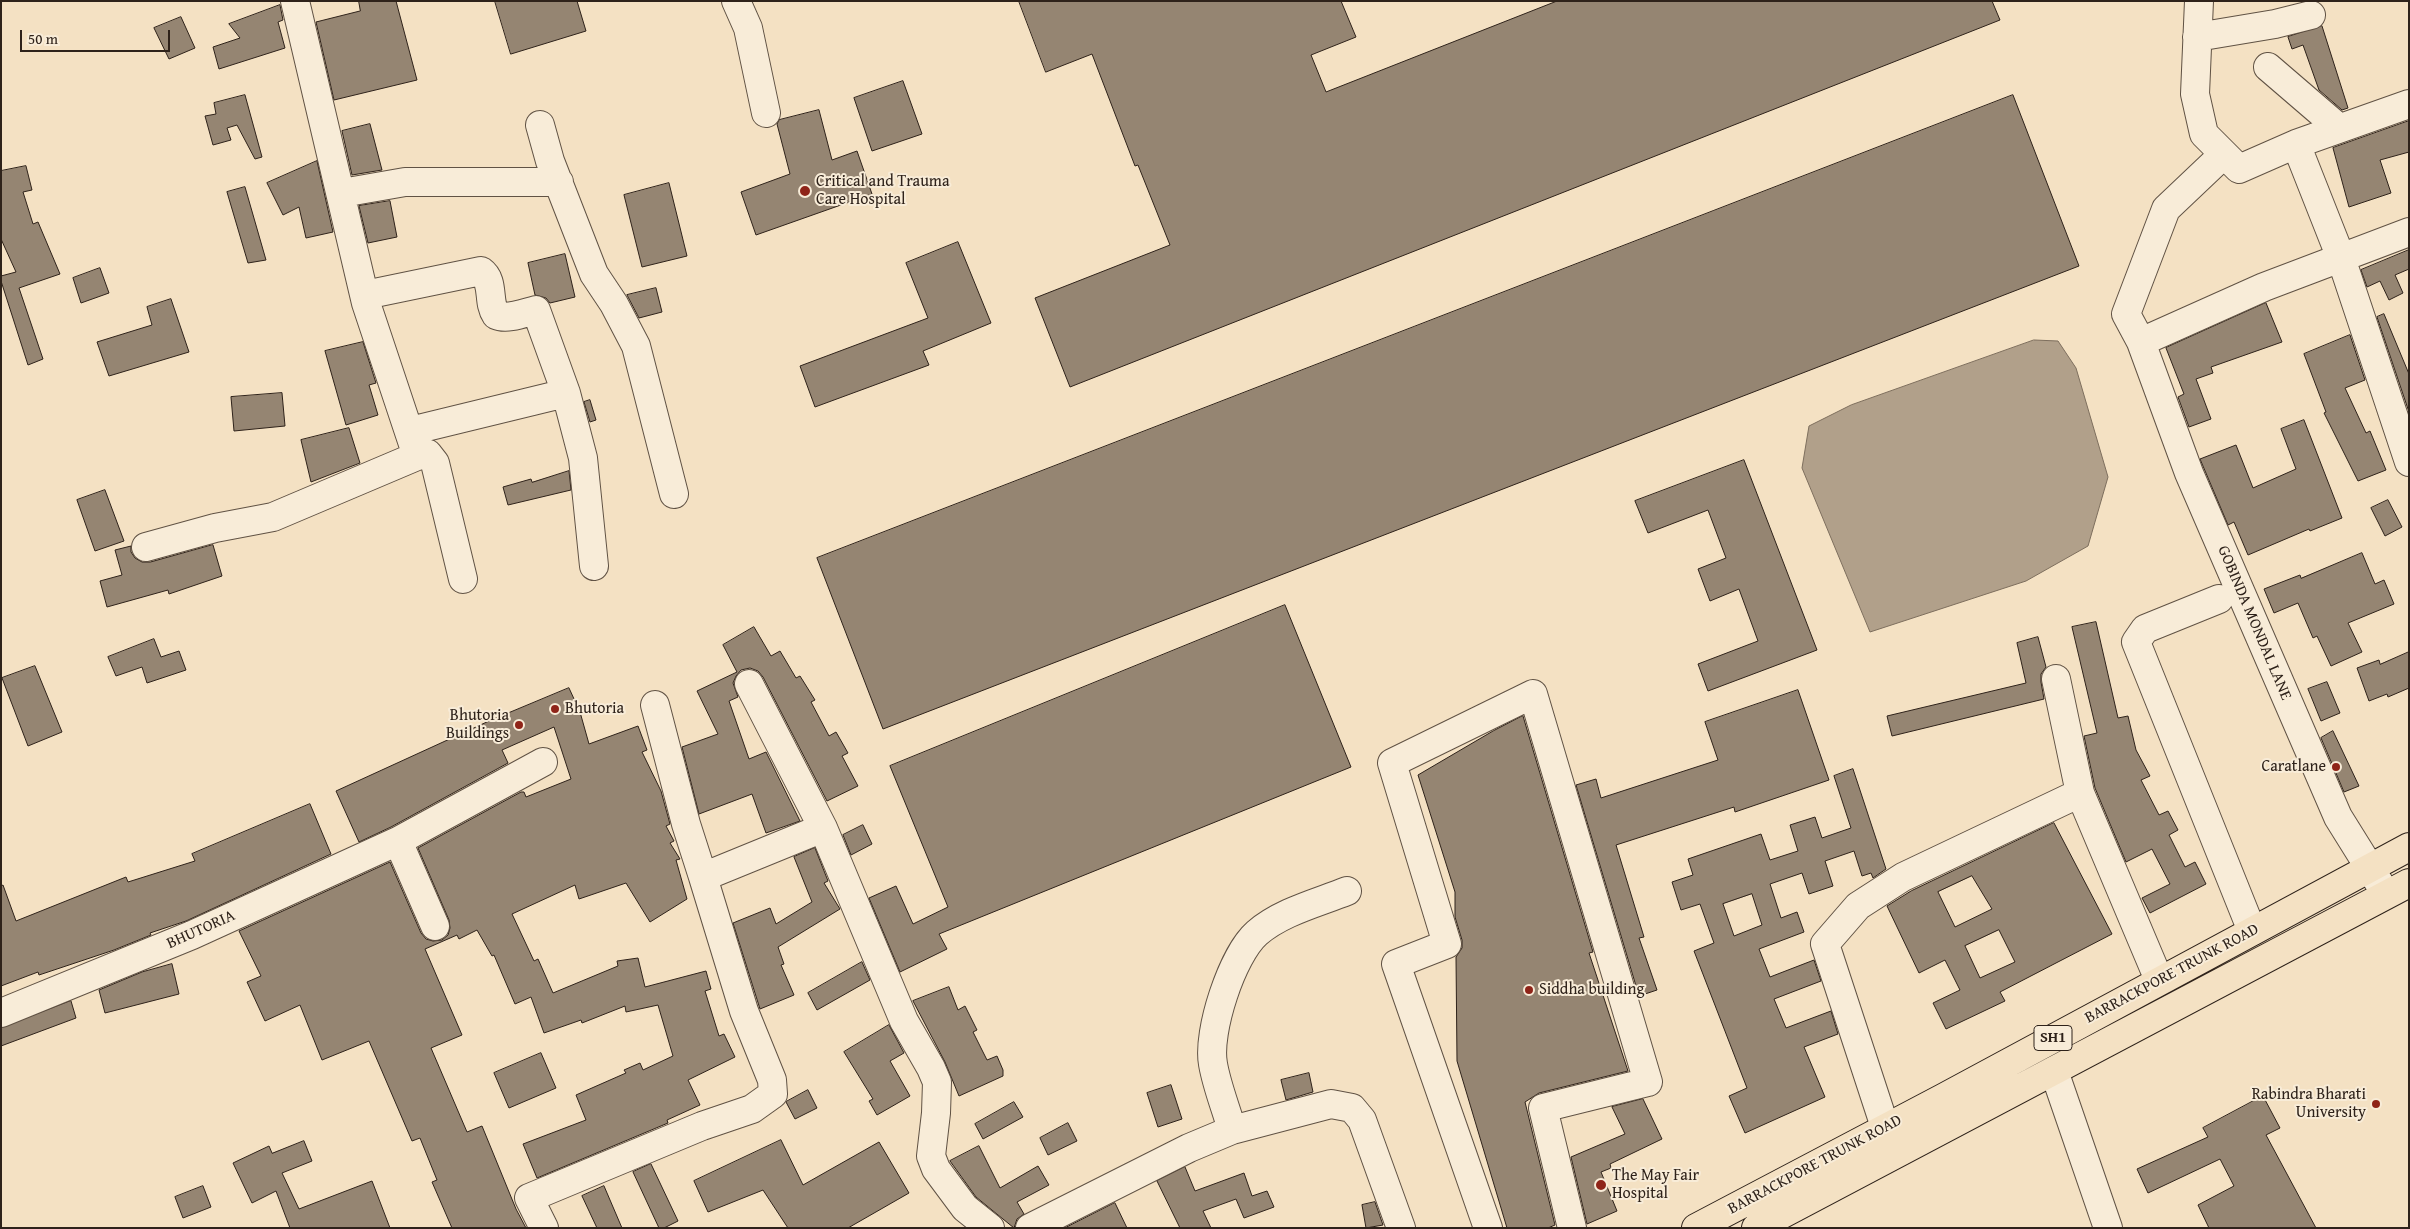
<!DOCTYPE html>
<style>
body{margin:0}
#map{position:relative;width:2410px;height:1229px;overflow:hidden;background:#f4e1c3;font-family:"Gentium Book Plus",serif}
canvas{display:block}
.frame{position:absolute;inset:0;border:2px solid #2e221a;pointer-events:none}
.scale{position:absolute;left:20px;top:30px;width:150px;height:22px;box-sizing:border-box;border:2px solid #2e221a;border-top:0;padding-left:6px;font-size:15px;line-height:18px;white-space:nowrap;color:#2e221a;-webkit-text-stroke:4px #f8ecd8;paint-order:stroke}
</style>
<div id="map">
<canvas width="2410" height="1229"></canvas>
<div class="frame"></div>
<div class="scale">50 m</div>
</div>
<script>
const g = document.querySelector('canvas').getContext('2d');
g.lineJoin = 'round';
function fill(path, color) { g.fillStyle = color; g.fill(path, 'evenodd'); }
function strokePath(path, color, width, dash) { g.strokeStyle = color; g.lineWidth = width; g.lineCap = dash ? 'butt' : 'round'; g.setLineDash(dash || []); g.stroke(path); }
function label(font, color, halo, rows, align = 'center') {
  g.font = font + ' "Gentium Book Plus",serif'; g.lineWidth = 4; g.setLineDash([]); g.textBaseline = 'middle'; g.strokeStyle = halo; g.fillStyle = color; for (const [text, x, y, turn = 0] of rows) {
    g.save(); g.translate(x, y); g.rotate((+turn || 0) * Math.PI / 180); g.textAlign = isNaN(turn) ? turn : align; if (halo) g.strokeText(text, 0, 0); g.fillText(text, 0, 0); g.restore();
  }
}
const water = new Path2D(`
 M2034 340 2058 341 2076 368 2108 477 2088 546 2026 581 1870 632 1802 468 1809 426 1851 405Z`);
fill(water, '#b1a08a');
strokePath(water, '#7d6e5d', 1);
const building = new Path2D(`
 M359 1H396L417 80 334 100 316 22 360 11Z
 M495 1H577L586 31 511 54Z
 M1019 1H1341L1356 37 1311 55 1326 92 1557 1H1992L2000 20 1070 387 1035 298 1170 245 1138 165 1135 166 1092 54 1046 72Z
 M280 5 283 20 278 22 285 48 219 69 213 47 240 38 229 24Z
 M181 17 195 48 169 59 154 28Z
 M2322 26 2348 108 2342 110 2319 90 2303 45 2292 49 2288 37Z
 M903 81 922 134 872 151 854 98Z
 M245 95 262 157 255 159 237 125 227 128 231 140 213 145 205 116 216 114 214 103Z
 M2013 95 2079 266 883 729 817 558Z
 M819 110 832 160 857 151 872 194 756 235 741 192 790 174 777 124 779 120Z
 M2409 121V152L2380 160 2391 193 2349 207 2333 148Z
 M370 124 382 170 352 175 342 131Z
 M317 161 333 232 306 238 299 207 283 215 267 183Z
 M26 166 32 190 23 192 33 224 38 222 60 274 19 288 43 359 28 365 1 281V276L16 272 1 239V171Z
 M669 183 687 256 642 267 624 195Z
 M245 187 266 260 248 263 227 192Z
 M390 201 397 237 368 243 359 206Z
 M958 242 991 323 923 351 929 365 815 407 800 366 928 318 906 263Z
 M2409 250V269L2395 275 2403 293 2389 300 2380 281 2367 287 2361 270Z
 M565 254 575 297 550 303 546 298 535 295 528 263Z
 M100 268 109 293 81 303 73 278Z
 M656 288 662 312 639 318 627 295Z
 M171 299 189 352 109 376 97 342 152 325 147 307Z
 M2266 303 2282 342 2211 367 2213 373 2196 379 2211 419 2189 427 2178 397 2184 394 2166 348Z
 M2384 314 2409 374V412L2377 317Z
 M2350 335 2365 380 2345 388 2366 433 2370 431 2386 470 2358 481 2324 413 2326 412 2304 354Z
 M363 342 376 383 369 385 378 415 346 425 325 351Z
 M282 393 285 426 234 431 231 397Z
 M590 400 596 420 590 422 584 402Z
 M2304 420 2342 518 2310 531 2309 529 2248 555 2234 522 2228 525 2200 459 2236 445 2253 488 2296 469 2281 429Z
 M349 428 360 463 311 482 301 440Z
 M1744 460 1817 650 1708 691 1698 664 1758 641 1739 589 1710 601 1698 569 1726 558 1708 510 1648 533 1635 501Z
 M569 471 571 490 508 505 503 487 531 479 532 482Z
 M105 490 124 541 95 551 77 500Z
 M2388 500 2402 527 2385 536 2371 508Z
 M213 545 222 576 169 594 168 590 107 607 100 581 122 575 115 550 131 546V552L135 558 142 562H150Z
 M2362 553 2375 584 2384 580 2394 604 2348 623 2362 652 2331 666 2317 636 2313 638 2298 603 2274 613 2264 589 2300 575 2301 578Z
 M1285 605 1351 767 939 934 947 949 900 972 869 898 896 886 913 924 948 907 890 766Z
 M2096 622 2118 718 2128 716 2136 750 2150 776 2141 780 2159 815 2168 811 2178 830 2169 835 2185 867 2195 862 2206 884 2150 913 2142 898 2170 884 2152 849 2126 862 2095 788 2084 736 2097 733 2072 627Z
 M754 627 771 656 780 651 796 678 800 676 815 700 811 702 829 736 836 732 848 753 842 756 858 786 827 801 763 677 758 671 750 668 741 670 736 676 733 683 738 697 729 701 749 759 766 752 800 821 766 833 752 794 699 814 682 747 718 734 697 691 737 672 723 645Z
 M2038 637 2046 667 2041 674V682L2044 699 1892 736 1887 716 2026 683 2017 643Z
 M154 639 161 657 179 651 186 670 147 683 142 667 116 676 108 657Z
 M2409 652V688L2388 697 2387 694 2369 701 2357 668 2379 660 2380 664Z
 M35 666 62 732 28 746 2 678Z
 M2327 682 2340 713 2321 721 2308 689Z
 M569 688 580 712 589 744 638 726 647 750 642 752 661 791 670 824 666 826 674 841 670 843 680 859 676 860 687 899 650 922 626 883 579 899 575 885 512 914 534 961 538 959 553 993 618 966 617 961 638 958 645 987 706 971 711 989 705 991 719 1036 724 1034 735 1057 688 1080 700 1105 667 1120 668 1123 537 1178 523 1144 586 1120 576 1095 626 1073 624 1070 640 1063 643 1070 673 1056 658 1005 626 1012 625 1006 582 1023 581 1020 544 1033 531 997 515 1004 494 955 492 956 477 930 459 939 457 935 425 949 462 1035 431 1048 467 1132 482 1126 516 1209 526 1228H452L432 1182 437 1180 420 1138 412 1141 369 1041 322 1060 300 1005 265 1021 247 982 261 976 239 931 390 862 421 933 426 939 433 941 442 940 448 935 450 928 449 920 418 848 521 792H524L526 797 571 779 554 727 502 750 508 763 391 827 359 842 336 791 489 721Z
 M1798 690 1829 780 1735 812 1734 807 1616 845 1644 937 1639 938 1657 990 1639 996 1576 785 1596 779 1601 798 1718 760 1705 722Z
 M1523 716 1593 952 1589 953 1628 1071 1539 1093 1525 1102 1555 1225 1548 1228H1507L1457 1061 1456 957 1462 948V940L1455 917V892L1418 775 1493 731Z
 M2333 731 2359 786 2344 792 2321 738Z
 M1853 769 1886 869 1873 878 1871 873 1862 876 1854 851 1825 861 1833 886 1809 894 1802 873 1770 884 1781 918 1797 912 1804 932 1759 949 1770 977 1814 960 1821 981 1774 999 1786 1028 1831 1011 1838 1034 1804 1047 1825 1097 1745 1133 1729 1096 1747 1088 1694 951 1714 943 1700 904 1681 910 1672 882 1693 875 1688 859 1761 834 1770 860 1798 851 1790 825 1815 817 1822 838 1851 828 1834 776ZM1752 894 1762 925 1734 936 1723 904Z
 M310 804 331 854 186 921 150 933 151 935 114 950 39 975 38 972 1 986V886L3 885 16 921 126 877 128 882 195 861 192 854Z
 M2054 823 2112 934 2000 992 2005 1001 1946 1029 1933 1003 1960 990 1945 960 1919 973 1887 906 1911 891ZM1972 876 1992 909 1955 927 1938 892ZM1999 930 2015 962 1980 978 1965 946Z
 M863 825 872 844 851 855 843 835Z
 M815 848 828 881 824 883 840 909 778 947 784 964 781 965 794 995 760 1009 733 923 770 908 776 924 812 902 794 857Z
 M862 962 870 980 817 1010 808 993Z
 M172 964 179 994 105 1013 99 990 142 972Z
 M949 987 958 1010 965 1006 977 1030 973 1032 987 1060 997 1056 1003 1070V1076L959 1096 945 1062 913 1001Z
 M71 1001 76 1018 1 1046V1028Z
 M889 1025 904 1053 890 1061 910 1096 877 1115 869 1101 873 1099 844 1052Z
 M541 1053 556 1088 509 1108 494 1073Z
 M1309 1073 1313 1092 1286 1100 1281 1080Z
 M1171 1085 1182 1119 1158 1127 1147 1093Z
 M808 1090 817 1108 795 1119 786 1102Z
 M2263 1096 2280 1128 2266 1135 2316 1228H2209L2198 1205 2234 1186 2220 1159 2148 1193 2137 1169 2208 1137 2203 1128Z
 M1643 1099 1662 1139 1610 1164 1611 1168 1601 1172 1617 1211 1587 1224 1571 1157 1625 1134 1612 1107Z
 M1014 1102 1023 1117 983 1139 975 1124Z
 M1068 1123 1077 1141 1048 1155 1040 1138Z
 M781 1140 803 1185 879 1142 909 1193 848 1228H788L763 1190 708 1212 694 1181Z
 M304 1141 312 1161 282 1173 299 1209 372 1181 390 1228H290L276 1191 252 1203 233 1163 269 1146 272 1153Z
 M979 1146 1000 1188 1038 1166 1049 1185 1017 1202 1024 1214 1017 1219 1014 1228 976 1197 950 1161Z
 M651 1164 678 1221 664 1228H659L633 1172Z
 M1185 1167 1195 1191 1244 1173 1252 1196 1267 1191 1274 1207 1244 1218 1236 1199 1203 1211 1211 1228H1180L1157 1181Z
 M203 1186 211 1207 183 1218 175 1197Z
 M604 1186 622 1228H597L582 1196Z
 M1375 1202 1383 1225 1366 1228 1362 1205Z
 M1115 1203 1127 1228H1065Z`);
fill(building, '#958572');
strokePath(building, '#2e221a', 1);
const minor = new Path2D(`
 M295 1 366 303 417 456
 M736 1 748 28 766 113
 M2199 1 2195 94 2204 134 2239 169 2296 144 2409 104
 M2197 37 2275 24 2311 15
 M2268 67 2339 128
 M540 125 550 161 594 274 614 304 636 346 674 494
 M2296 144 2341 258 2409 462
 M2224 154 2166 209 2126 314 2141 342 2264 287 2409 232
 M342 193 405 182H559
 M365 295 481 271C495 281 487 302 496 315 507 320 524 313 536 310L566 393 583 458 594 566
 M2141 342 2189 473 2338 817 2386 894
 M410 431 566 393
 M146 547 215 528 273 517 417 456 428 454 435 463 463 579
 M2219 599 2145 629 2136 642 2252 931
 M2056 679 2080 793 2159 980
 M749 684 823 828 904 1021 931 1068 937 1082 936 1113 931 1156 936 1169 965 1208 990 1228
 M655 705 686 824 703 877
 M398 841 543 762
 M1 1013 192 935 398 841 435 926
 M2054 1071 2108 1228
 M1885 1127 1825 944 1858 906 1903 877 2080 793
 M1232 1130 1331 1104 1352 1108 1362 1120 1401 1228
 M544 1228 529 1198 702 1126 752 1109 773 1094 772 1080 744 1011 703 877 823 828
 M1030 1228 1189 1148 1232 1130C1226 1108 1217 1087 1213 1064 1207 1032 1232 955 1257 933 1281 912 1317 903 1347 891
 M1488 1228 1396 964 1447 944 1392 763 1533 694 1648 1082 1543 1108 1572 1228`);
const major = new Path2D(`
 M1696 1228 1943 1098 2409 847
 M1756 1228 2409 883`);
strokePath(minor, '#605244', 30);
strokePath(major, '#2e221a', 30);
strokePath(minor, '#f8ecd8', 28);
strokePath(major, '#f4e1c3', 28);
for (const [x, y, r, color] of [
 [805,191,6,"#8f2418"],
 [555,709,5,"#8f2418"],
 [519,725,5,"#8f2418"],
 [2336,767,5,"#8f2418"],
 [1529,990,5,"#8f2418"],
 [2376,1104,5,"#8f2418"],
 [1601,1185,6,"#8f2418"]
]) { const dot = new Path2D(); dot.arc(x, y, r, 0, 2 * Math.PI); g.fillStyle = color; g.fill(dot); strokePath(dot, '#f8ecd8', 2); }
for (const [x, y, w] of [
 [2053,1038,38]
]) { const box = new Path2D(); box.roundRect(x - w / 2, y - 12.5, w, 25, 4); g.fillStyle = '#f8ecd8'; g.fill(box); strokePath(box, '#2e221a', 1); }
label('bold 15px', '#2e221a', null, [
 ["SH1",2053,1038]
]);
label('16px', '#2e221a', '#f8ecd8', [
 ["Critical and Trauma",816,182],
 ["Care Hospital",816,200],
 ["Bhutoria",565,709],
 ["Bhutoria",509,716,"right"],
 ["Buildings",509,734,"right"],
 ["Caratlane",2326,767,"right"],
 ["Siddha building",1539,990],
 ["Rabindra Bharati",2366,1095,"right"],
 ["University",2366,1113,"right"],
 ["The May Fair",1612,1176],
 ["Hospital",1612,1194]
], 'left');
label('16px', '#2e221a', '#f8ecd8', [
 ["GOBINDA MONDAL LANE",2254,623,67],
 ["BHUTORIA",201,930,-24],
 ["BARRACKPORE TRUNK ROAD",2172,974,-28],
 ["BARRACKPORE TRUNK ROAD",1815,1165,-28]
]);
</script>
